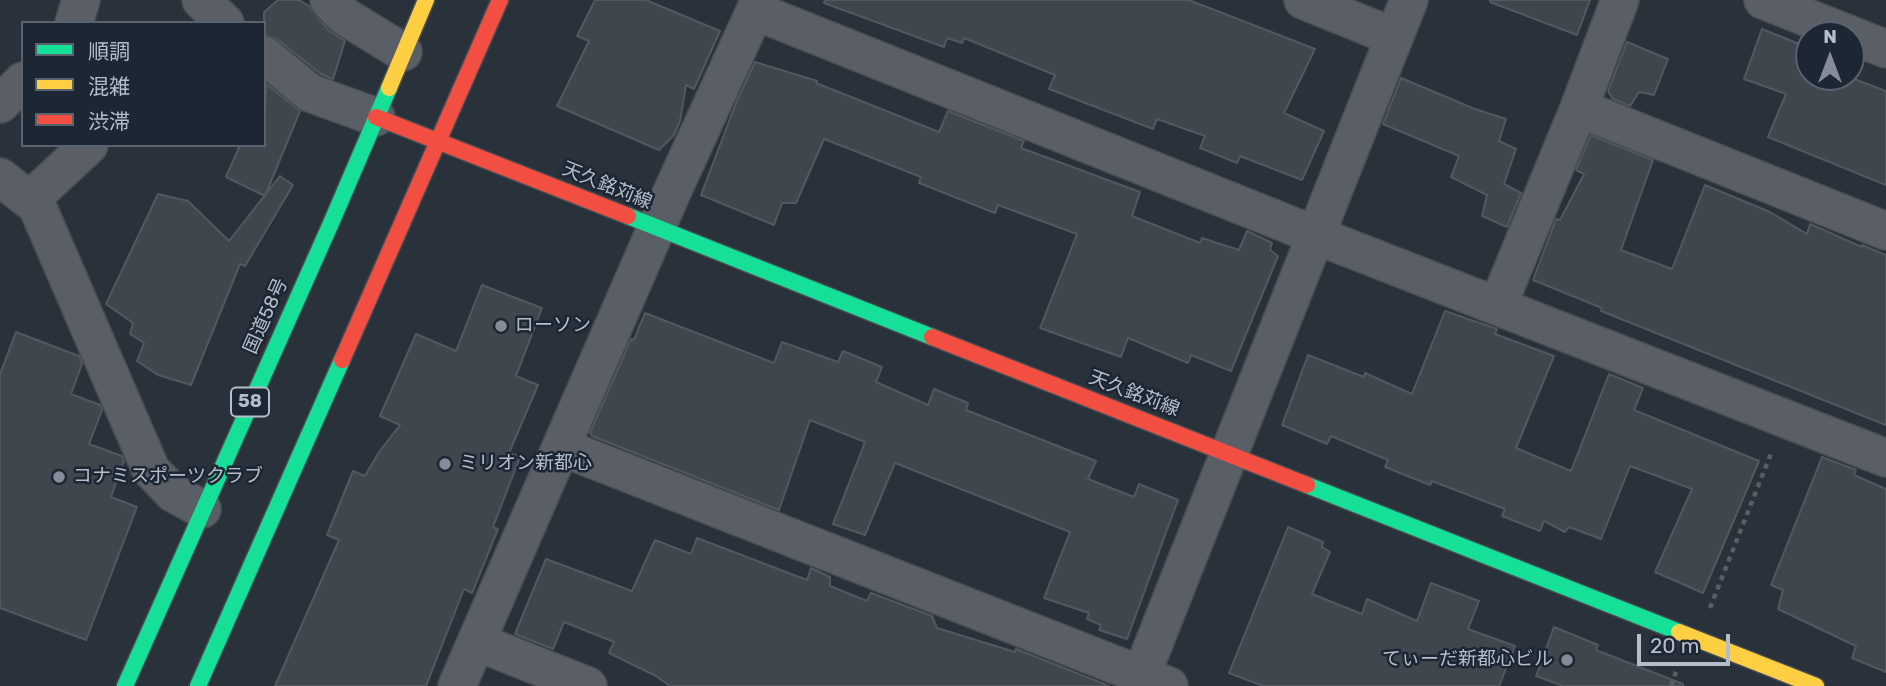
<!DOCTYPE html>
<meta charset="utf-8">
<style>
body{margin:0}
#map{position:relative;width:1886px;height:686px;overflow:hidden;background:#29313a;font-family:Rubik,"Noto Sans JP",sans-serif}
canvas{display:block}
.legend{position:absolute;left:21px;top:21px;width:245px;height:126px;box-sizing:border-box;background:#1d2734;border:2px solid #596370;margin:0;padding:9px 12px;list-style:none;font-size:21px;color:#b4bdca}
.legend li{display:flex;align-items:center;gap:14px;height:35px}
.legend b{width:35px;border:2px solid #596370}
.north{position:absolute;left:1795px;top:21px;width:70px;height:70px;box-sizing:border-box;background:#1d2734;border:2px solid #596370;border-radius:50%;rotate:0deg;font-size:19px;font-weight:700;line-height:28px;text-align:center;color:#b4bdca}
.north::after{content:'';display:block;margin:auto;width:24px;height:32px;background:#838c98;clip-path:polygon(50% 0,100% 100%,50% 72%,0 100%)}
.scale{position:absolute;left:1637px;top:634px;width:93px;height:32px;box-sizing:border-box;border:4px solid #b4bdca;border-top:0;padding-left:9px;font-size:21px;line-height:24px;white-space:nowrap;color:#b4bdca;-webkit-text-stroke:5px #1d2734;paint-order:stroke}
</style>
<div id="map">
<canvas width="1886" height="686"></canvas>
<ul class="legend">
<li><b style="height:9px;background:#16e098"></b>順調</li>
<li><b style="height:9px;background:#ffcf43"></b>混雑</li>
<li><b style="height:9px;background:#f24e42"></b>渋滞</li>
</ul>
<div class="north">N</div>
<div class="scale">20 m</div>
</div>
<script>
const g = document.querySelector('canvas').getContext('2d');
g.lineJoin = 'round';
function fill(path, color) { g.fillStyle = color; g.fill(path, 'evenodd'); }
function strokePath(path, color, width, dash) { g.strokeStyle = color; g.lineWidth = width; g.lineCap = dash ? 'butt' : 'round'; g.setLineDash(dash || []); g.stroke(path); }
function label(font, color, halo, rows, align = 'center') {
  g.font = font + ' Rubik,"Noto Sans JP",sans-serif'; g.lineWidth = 5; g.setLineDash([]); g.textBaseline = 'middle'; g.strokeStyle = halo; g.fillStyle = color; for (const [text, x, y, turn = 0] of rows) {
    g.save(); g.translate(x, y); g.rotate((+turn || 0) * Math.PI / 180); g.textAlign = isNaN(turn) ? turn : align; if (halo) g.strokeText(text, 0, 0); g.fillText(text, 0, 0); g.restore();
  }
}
const building = new Path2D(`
 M278 0H299L309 6 329 31 345 41 333 79 321 74 277 39 264 35V12Z
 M595 0H646L720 31 694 89 686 85 680 121 674 135 659 150 557 106 589 41 577 36Z
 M825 0H1189L1315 49 1284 113 1324 131 1302 180 1240 156 1237 163 1200 148 1205 136 1157 119 1153 129 1049 89 1055 75 964 38 962 43 947 38 944 47 824 3Z
 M1490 0H1590L1577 35 1490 2Z
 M1762 29 1809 48V77H1849L1886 91V185L1768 137 1786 94 1744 79Z
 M1627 42 1668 59 1654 95 1639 92 1630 106 1613 99 1608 91Z
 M755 62 817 81 816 83 939 132 948 111 1024 141 1021 148 1140 192 1132 216 1200 243 1202 238 1239 250 1247 231 1272 243 1270 250 1278 256 1231 371 1191 355 1188 363 1128 338 1121 357 1040 328 1077 234 998 205 995 213 919 183 921 177 824 139 796 203H782L774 225 701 195 736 103Z
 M1401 78 1475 109 1506 119 1499 141 1516 149 1504 184 1521 193 1507 227 1482 216 1487 195 1451 177 1459 156 1383 124Z
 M266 84 300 111 265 196 226 177 240 145H264Z
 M1591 135 1653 160 1621 250 1672 269 1705 185 1770 212 1807 234 1810 224 1862 247V245L1886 255V425L1601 311 1602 308 1533 280 1556 219 1560 220 1584 174 1576 170Z
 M280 176 293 185 245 266 240 264 191 385 158 375 137 361 144 343 130 334 133 323 106 304 158 194 188 201 229 241Z
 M482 285 542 308 516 376 538 385 509 453 520 457 493 527 498 529 472 593 464 589 426 686H275L339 540 327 535 353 471 365 476 379 452 400 425 380 416 416 334 456 351Z
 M1445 311 1497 329 1495 334 1554 356 1516 448 1571 471 1609 374 1643 388 1634 410 1759 461 1703 593 1655 572 1692 489 1630 466 1601 539 1569 527 1565 532 1544 521 1540 531 1502 516 1505 509 1432 481 1430 485 1385 467 1388 460 1331 436 1327 444 1282 425 1308 355 1364 377 1365 373 1412 394Z
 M645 313 774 363 782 342 838 362 843 351 882 367 876 382 928 405 934 389 968 403 966 410 1096 461 1088 479 1134 497 1139 484 1178 500 1127 639 1099 630 1101 625 1087 619 1089 613 1044 598 1070 532 895 463 865 535 833 524 865 442 810 420 779 510 592 436 590 433 631 339 634 340Z
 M16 332 79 356 82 364 71 394 100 405 102 410 89 444 122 456 124 461 111 497 137 507 86 640 0 608V374Z
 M1822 457 1856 470 1854 475 1886 489V672L1852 658 1856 646 1778 609 1783 590 1771 585Z
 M1288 527 1323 542 1322 547 1330 552 1312 594 1362 614 1367 599 1417 621 1431 583 1479 601 1468 629 1515 646 1499 686H1263L1229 673Z
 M697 538 807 580 811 568 830 577V586L867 601 871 593 932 616 937 628 1015 652 1016 649 1109 686H670L656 676 609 653 614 642 564 622 553 649 515 634 546 559 632 591 655 540 691 554Z
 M1554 627 1598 645 1596 650 1683 684V686H1563L1536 676Z`);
fill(building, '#40464e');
strokePath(building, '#515861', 2);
const street = new Path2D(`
 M201 0 225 23
 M329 0 344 16 403 52
 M1303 0 1394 37
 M1763 0 1886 49
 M755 11 1315 235 1886 458
 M74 23 81 0
 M264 55 310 93 376 117
 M0 104 23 81
 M1579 108 1886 231
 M0 177 37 206 151 470 173 493 202 509
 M30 200 89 145
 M1498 305 1579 108 1620 0
 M561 447 1169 686
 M477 642 588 686
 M457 686 672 192 760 0
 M1137 686 1409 0`);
const fast = new Path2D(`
 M628 216 932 337
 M1307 485 1679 632
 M125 686 332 221 389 88
 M198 686 342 360`);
const slow = new Path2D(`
 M389 88 426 0
 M1679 632 1816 686`);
const jam = new Path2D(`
 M376 117 628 216
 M932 337 1307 485
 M342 360 500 0`);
strokePath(street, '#484d54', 40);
strokePath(fast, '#484d54', 19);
strokePath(slow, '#484d54', 19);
strokePath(jam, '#484d54', 19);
strokePath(new Path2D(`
 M1710 608 1772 451
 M1671 686 1677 669`), '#585e64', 4.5, [5, 5]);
strokePath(street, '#5a5f67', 37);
strokePath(fast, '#16e098', 16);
strokePath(slow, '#ffcf43', 16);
strokePath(jam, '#f24e42', 16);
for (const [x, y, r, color] of [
 [501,326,7,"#838c98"],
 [445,464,7,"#838c98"],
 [59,477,7,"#838c98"],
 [1567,660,7,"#838c98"]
]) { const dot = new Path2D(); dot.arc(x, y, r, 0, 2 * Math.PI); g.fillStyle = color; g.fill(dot); strokePath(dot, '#1d2734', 2.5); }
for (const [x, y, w] of [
 [250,402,38]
]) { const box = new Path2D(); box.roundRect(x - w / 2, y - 14.5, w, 29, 5); g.fillStyle = '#1d2734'; g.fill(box); strokePath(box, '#b4bdca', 2); }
label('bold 18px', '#b4bdca', null, [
 ["58",250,402]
]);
label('19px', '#b4bdca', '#1d2734', [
 ["天久銘苅線",607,186,22],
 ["国道58号",266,316,-66],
 ["天久銘苅線",1134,394,21]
]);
label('19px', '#b4bdca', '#1d2734', [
 ["ローソン",515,326],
 ["ミリオン新都心",459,464],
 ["コナミスポーツクラブ",73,477],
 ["てぃーだ新都心ビル",1553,660,"right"]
], 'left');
</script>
